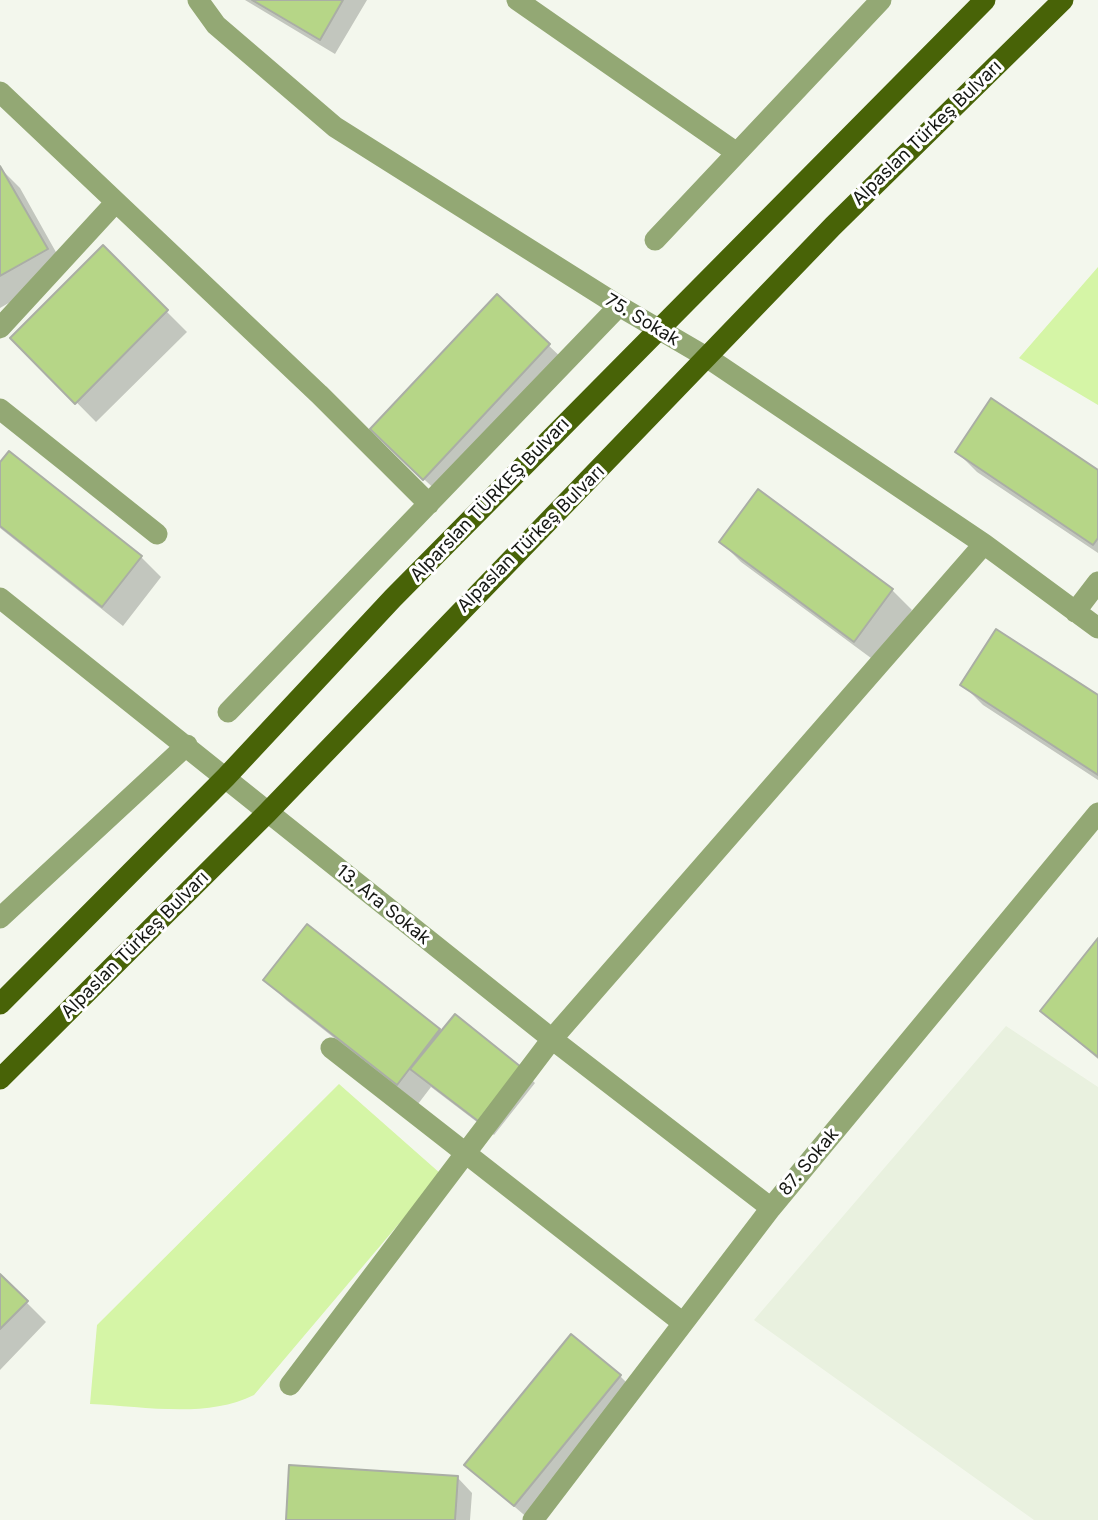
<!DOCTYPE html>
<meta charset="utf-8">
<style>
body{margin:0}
canvas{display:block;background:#f3f7ed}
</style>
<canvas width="1098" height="1520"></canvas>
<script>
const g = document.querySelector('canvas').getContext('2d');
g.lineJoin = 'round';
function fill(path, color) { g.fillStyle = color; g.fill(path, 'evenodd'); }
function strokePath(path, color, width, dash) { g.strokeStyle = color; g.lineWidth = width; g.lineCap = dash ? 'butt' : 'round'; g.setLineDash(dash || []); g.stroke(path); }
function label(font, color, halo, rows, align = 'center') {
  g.font = font + ' Inter,sans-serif'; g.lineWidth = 6; g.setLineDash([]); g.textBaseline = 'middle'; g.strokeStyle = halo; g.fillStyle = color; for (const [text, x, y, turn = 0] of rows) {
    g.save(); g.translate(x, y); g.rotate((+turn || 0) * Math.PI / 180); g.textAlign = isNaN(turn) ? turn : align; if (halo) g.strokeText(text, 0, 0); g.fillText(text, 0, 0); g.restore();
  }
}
fill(new Path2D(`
 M1006 1026 1098 1087V1520H1034L754 1320Z`), '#e9f1df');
fill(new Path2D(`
 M1098 267V405L1019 358Z
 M339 1084 441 1174 254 1395C206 1419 143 1406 90 1404L97 1325Z`), '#d5f5a6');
fill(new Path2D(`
 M245 0H367L335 54Z
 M0 168 20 188 66 270 0 308Z
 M103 248 187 332 96 422 13 338Z
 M497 296 569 365 444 498 392 449Z
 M957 452 1098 472V553L977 472Z
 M10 453 141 557 161 577 123 626 0 528V465Z
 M721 542 892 590 912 610 875 661 741 562Z
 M963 685 1098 697V780L983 705Z
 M307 926 441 1033 520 1068 535 1083 494 1135 431 1087 418 1104 286 1000 266 980Z
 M1098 941V1059L1042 1011Z
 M0 1276 46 1322 0 1370Z
 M620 1376 640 1396 530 1520 466 1465Z
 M457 1477 472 1493 470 1520H288Z`), '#0003');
const building = new Path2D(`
 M252 0H343L320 40Z
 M0 166 48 249 0 276Z
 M103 245 168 310 75 404 10 338Z
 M497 294 550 344 423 480 370 429Z
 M991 398 1098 470V538L1093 545 955 452Z
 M9 451 142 556 102 607 0 526V462Z
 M758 489 893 589 854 642 719 542Z
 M996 629 1098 695V775L960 685Z
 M307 924 440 1029 397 1085 263 980Z
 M1098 938V1057L1040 1011Z
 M455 1014 521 1067 478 1121 410 1069Z
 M0 1274 28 1301 0 1329Z
 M571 1334 621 1375 514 1506 464 1465Z
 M289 1465 458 1476 455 1520H286Z`);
fill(building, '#b6d687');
strokePath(building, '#aaaea5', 2);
strokePath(new Path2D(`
 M198 0 216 25 335 127 619 306 708 358 984 544 1098 628
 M517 0 737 153
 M0 92 319 394 429 504
 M655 240 881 0
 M0 328 116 202
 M0 409 157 534
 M0 598 552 1039 771 1208
 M1075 612 1098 582
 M228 712 619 306
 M0 918 187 745
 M331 1048 683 1323
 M290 1385 552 1039 984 544
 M533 1520 771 1208 1098 813`), '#93a874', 21);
strokePath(new Path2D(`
 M0 1004 226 777 393 598 985 0
 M0 1079 267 813 833 226 1063 0`), '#486307', 21);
label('18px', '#151713', '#fff', [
 ["Alpaslan Türkeş Bulvarı",927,133,-44],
 ["75. Sokak",642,320,31],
 ["Alparslan TÜRKEŞ Bulvarı",490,500,-46],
 ["Alpaslan Türkeş Bulvarı",531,539,-45],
 ["13. Ara Sokak",383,905,39],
 ["Alpaslan Türkeş Bulvarı",135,945,-45],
 ["87. Sokak",809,1162,-50]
]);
</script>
